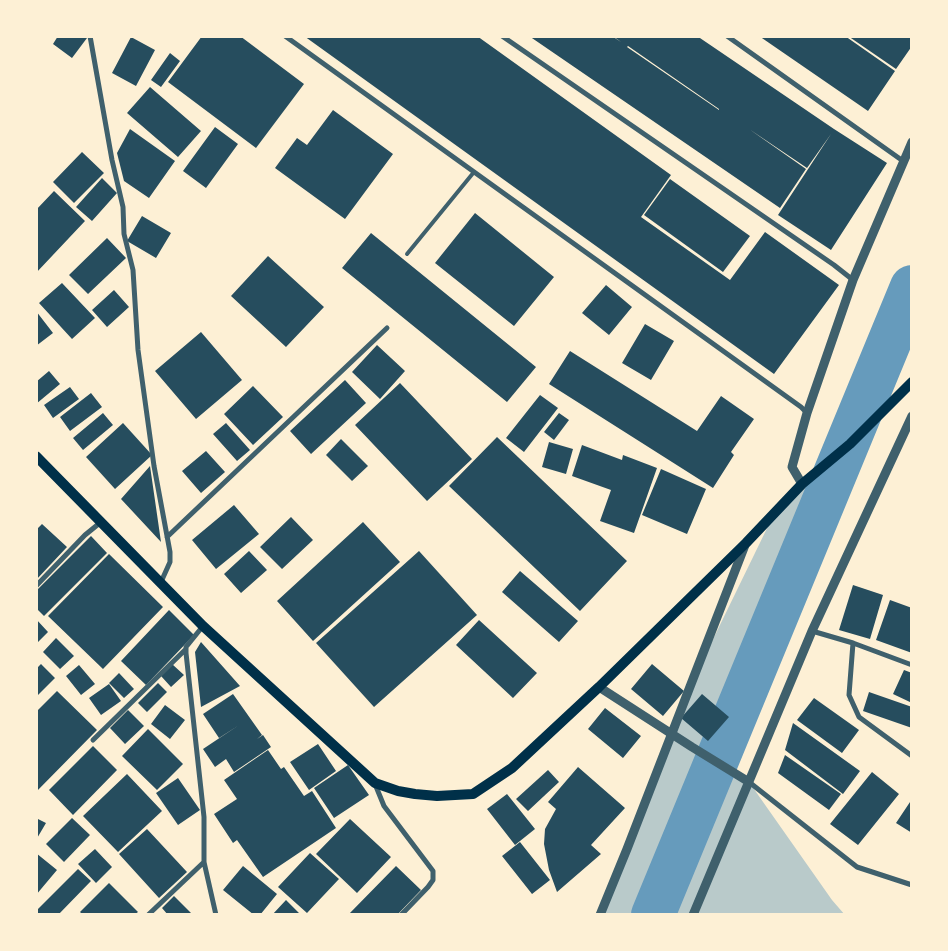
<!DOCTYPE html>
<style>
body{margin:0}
#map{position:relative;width:948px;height:951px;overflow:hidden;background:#fdf0d5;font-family:"Fira Sans",sans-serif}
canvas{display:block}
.frame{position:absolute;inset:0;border:38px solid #fdf0d5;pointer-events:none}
</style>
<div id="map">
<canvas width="948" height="951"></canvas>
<div class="frame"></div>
</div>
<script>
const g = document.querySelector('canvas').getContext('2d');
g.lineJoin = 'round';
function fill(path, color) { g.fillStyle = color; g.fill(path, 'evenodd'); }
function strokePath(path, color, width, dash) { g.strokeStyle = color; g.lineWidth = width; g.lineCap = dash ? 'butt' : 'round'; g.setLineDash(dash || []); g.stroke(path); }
fill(new Path2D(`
 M847 448 824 501 717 763 749 782 832 900 845 915H600L700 666 772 518Z`), '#b9caca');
strokePath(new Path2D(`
 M653 915 912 287`), '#669bbc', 44);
fill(new Path2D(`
 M58 36H84L87 38 72 58 53 44Z
 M202 36H240L304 84 256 148 168 82Z
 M304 36H477L671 175 641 217 730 280 765 232 839 285 774 374Z
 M529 36H612L621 42 613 36H697L834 129 887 163 831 250 778 215 831 134 807 168 749 129 806 169 780 208ZM628 46 719 109V110L627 47Z
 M759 36H845L895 71 868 111Z
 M848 36H912V46L896 69Z
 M131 37 155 50 136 86 112 73Z
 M170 53 180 61 161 87 151 80Z
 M150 87 201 131 178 157 127 113Z
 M333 110 393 154 345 219 275 168 297 138 307 145Z
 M215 127 238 144 206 188 183 171Z
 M130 129 175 161 149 198 124 181 117 153Z
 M82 152 104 173 74 203 53 182Z
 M102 178 117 193 92 221 76 207Z
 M670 179 750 236 723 272 644 215Z
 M54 191 85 221 36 273V210Z
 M475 213 554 277 514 326 435 263Z
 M142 216 171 233 156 258 127 241Z
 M371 233 536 367 507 402 342 268Z
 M107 238 126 258 88 294 69 275Z
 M268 256 324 307 286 347 231 296Z
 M62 283 95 318 72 339 39 303Z
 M606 285 632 307 609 335 582 313Z
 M114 290 129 307 107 327 92 310Z
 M36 311 53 333 36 346Z
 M645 324 674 341 651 380 622 363Z
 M201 332 242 380 196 419 155 371Z
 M377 345 405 371 380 399 352 372Z
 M570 351 697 431 721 396 754 419 731 452 734 455 713 488 549 384Z
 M49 371 60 384 36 404V382Z
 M345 380 366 403 311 454 290 431Z
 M400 383 472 459 427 501 355 425Z
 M253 386 283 417 253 445 224 414Z
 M70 387 79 399 53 418 44 405Z
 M91 393 102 407 70 431 60 417Z
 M540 395 558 408 524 452 506 438Z
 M103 413 113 425 83 450 73 438Z
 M559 413 569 420 554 440 544 432Z
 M123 423 152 455 115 489 86 457Z
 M226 423 250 450 237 461 213 434Z
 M497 437 627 561 580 611 449 486Z
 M341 439 368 466 352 481 326 455Z
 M549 442 573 449 566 474 542 467Z
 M582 445 622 460 623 455 657 468 634 533 600 521 611 490 572 476Z
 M206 451 225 472 201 493 182 471Z
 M150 466 161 542 121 499Z
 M661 469 706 489 687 534 642 515Z
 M234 505 259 534 216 569 192 540Z
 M291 517 313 540 282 569 260 547Z
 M363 522 400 562 313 641 277 601Z
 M42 524 67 547 36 580V530Z
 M91 536 107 553 44 616 36 608V591Z
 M249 551 267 570 241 593 224 574Z
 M419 551 477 615 374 707 316 643Z
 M109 554 163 607 103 669 48 616Z
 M520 571 578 621 559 642 502 592Z
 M853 585 883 595 870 639 839 630Z
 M890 600 912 608V653L876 640Z
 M169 610 194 635 146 685 121 661Z
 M36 619 48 632 36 644Z
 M479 620 537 673 513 698 456 645Z
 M56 638 74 656 60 669 43 652Z
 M201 642 240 686 201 707 195 652Z
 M41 664 55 678 38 695 36 693V669Z
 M172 664 184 675 171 687 161 676Z
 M652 664 684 691 663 716 631 689Z
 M79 665 95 684 81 695 66 676Z
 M904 670 912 673V703L893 694Z
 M119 673 134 689 124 698 109 683Z
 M158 683 167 692 147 712 138 703Z
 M109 684 121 701 101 715 89 698Z
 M57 691 97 730 36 792V712Z
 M869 692 912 707V728L863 711Z
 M233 694 262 735 257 739 263 735 271 747 234 772 226 759 215 767 203 749 239 725 219 738 203 714Z
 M702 694 729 717 708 741 681 718Z
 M814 698 859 730 842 753 797 720Z
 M165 705 185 720 170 739 151 724Z
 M605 708 641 736 623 758 588 729Z
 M128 710 144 726 125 744 110 728Z
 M793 723 860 771 843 794 785 750Z
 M148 729 183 764 157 790 122 756Z
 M318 744 336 771 309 790 290 762Z
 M93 746 117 770 73 815 49 790Z
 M268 750 281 769 284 767 304 796 312 791 336 828 263 877 237 840 233 843 214 814 237 799 224 780Z
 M785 755 841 794 829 810 778 773Z
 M348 765 369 795 334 818 314 788Z
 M578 767 625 808 591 845 601 854 557 892 549 870 544 844 545 829 556 809 548 802Z
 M548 770 559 782 528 811 516 799Z
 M872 772 899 794 858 845 830 824Z
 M127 774 162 811 118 852 83 816Z
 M178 778 200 810 178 825 156 793Z
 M507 794 535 829 515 845 487 809Z
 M912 799V833L896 823Z
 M36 818 46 823 36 840Z
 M72 818 90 835 64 862 46 844Z
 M350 819 391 857 357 893 316 854Z
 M147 829 187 872 159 898 119 854Z
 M520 842 550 880 532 894 502 856Z
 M95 849 112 867 96 883 78 864Z
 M36 853 57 870 36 895Z
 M310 853 339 879 307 913 278 887Z
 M243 866 277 894 260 915H254L223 890Z
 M396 866 421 890 397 915H348Z
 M78 869 91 881 58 915H36V911Z
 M109 883 138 912 134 915H83L80 912Z
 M174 896 193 915H168L162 908Z
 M286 900 301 915H272Z`), '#264d5e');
strokePath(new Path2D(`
 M407 254 474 172`), '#3f606c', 4);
strokePath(new Path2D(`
 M90 36 112 160 123 207 124 234 133 270 138 350 154 466 170 552V562L161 582
 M285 36 801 407 807 413
 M502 36 834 265 853 280
 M727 36 903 161
 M167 537 387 328
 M36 586 85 535 101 522
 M203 626 186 647V653L204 817V862L216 915
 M812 631 853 643 912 665
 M853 643 849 695 859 717 912 756
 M93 740 186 649
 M749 782 857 867 912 885
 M375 784 384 806 433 871V880L428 887 401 915
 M148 915 204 862`), '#3f606c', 5);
strokePath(new Path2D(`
 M802 484 792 467 807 413 853 280 912 142
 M599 687 692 747 749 782
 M600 915 627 849 745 545
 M693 915 812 631 912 416`), '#3f606c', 9);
strokePath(new Path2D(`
 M36 456 203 626 375 783 398 791 415 794 437 796 473 794 512 768 599 687 746 543 802 484 850 444 912 382`), '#003049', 10);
</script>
